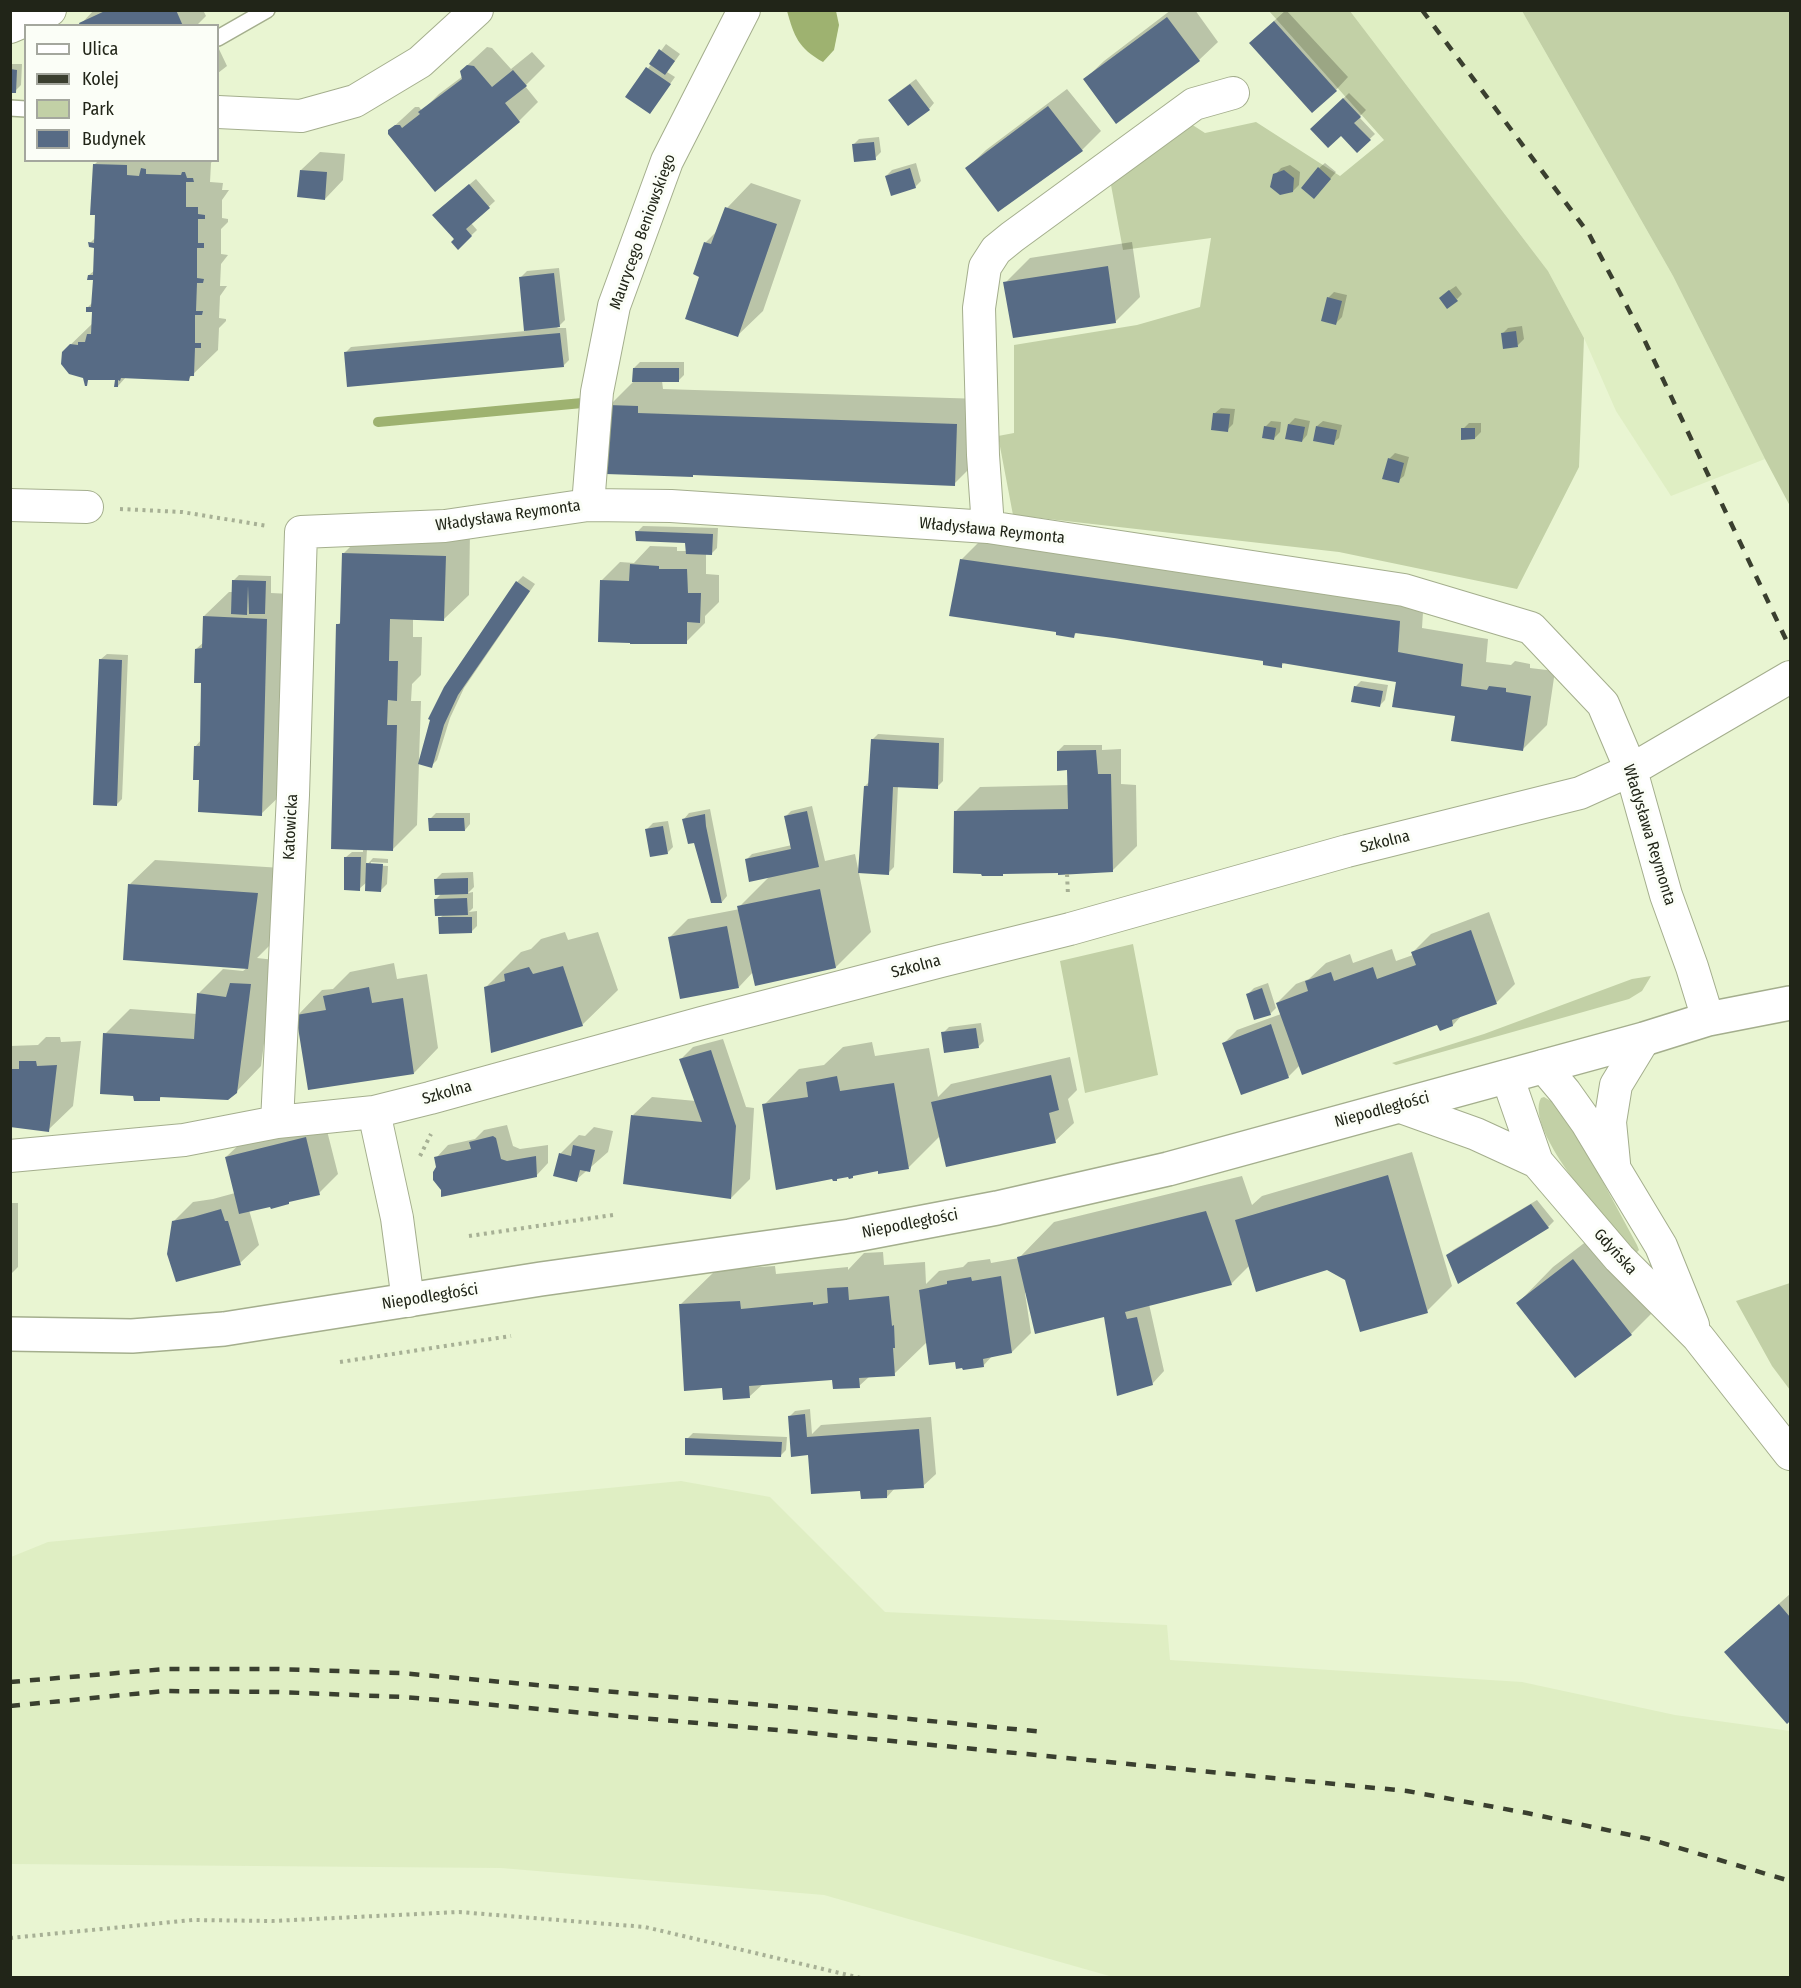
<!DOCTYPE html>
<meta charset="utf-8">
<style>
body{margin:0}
#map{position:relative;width:1801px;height:1988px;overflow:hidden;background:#e9f5d2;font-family:"Fira Sans Condensed",sans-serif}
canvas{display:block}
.frame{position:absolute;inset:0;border:12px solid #212518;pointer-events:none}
.legend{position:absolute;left:24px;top:24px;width:195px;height:138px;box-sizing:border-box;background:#fbfef7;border:2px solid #a4a79e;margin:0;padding:8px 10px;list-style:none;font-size:18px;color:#212518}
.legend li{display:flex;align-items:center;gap:12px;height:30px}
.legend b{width:30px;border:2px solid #a4a79e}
</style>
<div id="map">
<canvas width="1801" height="1988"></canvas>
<div class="frame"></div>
<ul class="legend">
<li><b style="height:8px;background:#fff"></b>Ulica</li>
<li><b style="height:8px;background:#3a3f2f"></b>Kolej</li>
<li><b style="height:16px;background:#c2d0a6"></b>Park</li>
<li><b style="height:16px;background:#576b85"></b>Budynek</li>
</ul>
</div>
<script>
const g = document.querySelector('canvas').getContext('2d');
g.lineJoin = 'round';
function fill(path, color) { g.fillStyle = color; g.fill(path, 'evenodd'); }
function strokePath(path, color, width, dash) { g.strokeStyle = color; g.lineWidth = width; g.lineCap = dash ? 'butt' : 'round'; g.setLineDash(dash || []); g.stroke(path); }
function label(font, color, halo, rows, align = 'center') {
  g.font = font + ' "Fira Sans Condensed",sans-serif'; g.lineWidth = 6; g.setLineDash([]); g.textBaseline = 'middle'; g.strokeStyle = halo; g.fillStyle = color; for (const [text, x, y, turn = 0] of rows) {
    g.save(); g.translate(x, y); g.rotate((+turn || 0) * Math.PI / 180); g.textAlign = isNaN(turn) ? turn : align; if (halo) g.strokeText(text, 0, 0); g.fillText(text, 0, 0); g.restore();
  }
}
fill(new Path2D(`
 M1350 11H1522L1673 276 1765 459 1671 496 1616 411 1584 338 1548 271Z
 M681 1481 770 1497 885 1612 1167 1625 1170 1660 1522 1682 1675 1715 1790 1731V1977H1113L824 1895 501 1868 11 1864V1557L48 1542Z`), '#dfeec3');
fill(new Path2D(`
 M1269 11H1350L1548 271 1584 338 1579 467 1517 589 1339 552 1013 515 998 436 1014 433V345L1137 325 1200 307 1211 238 1123 250 1111 185 1191 124 1205 133 1256 122 1340 176 1384 140Z
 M1522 11H1790V506L1765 459 1673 276Z
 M1133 944 1158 1075 1085 1093 1060 961Z
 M1651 976 1642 991 1629 999 1396 1065 1392 1063 1484 1034 1632 979Z
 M1544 1097 1556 1104 1568 1117 1637 1245 1639 1250 1636 1253 1633 1252C1611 1227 1523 1130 1541 1098Z
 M1790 1283V1390L1772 1366 1736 1301Z`), '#c2d0a6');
fill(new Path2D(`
 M787 11H836L839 25 834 50 823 62C798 48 794 36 787 11Z`), '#9eb270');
fill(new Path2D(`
 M94 10H203L206 16 196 26H82L81 24Z
 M1171 10H1195L1218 42 1199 60 1085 79 1104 61Z
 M1286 10 1348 77 1336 90 1263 31Z
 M666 44 680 54 667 72 675 77 650 112 627 97Z
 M218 47 227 66 218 73Z
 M487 47 492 48 511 69 532 52 545 66 525 86 538 102 519 121 435 189 389 131 415 107H419L422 111 439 94 463 76 461 71Z
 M10 64H22L21 85 15 91H10Z
 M916 79 934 103 929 109 896 94Z
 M1067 89 1101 131 1082 150 998 210 967 168 986 150Z
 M1349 93 1366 110 1359 117 1375 134 1357 151 1341 134 1312 129Z
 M879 137 881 152 875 158 853 145 859 139Z
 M320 152 345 154 343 180 325 199 301 170Z
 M99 160H213L211 163 210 182 223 183 222 190H229L222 200V218L228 219V222L221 229V254L228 255 221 264 220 286H227L220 296 219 318 226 319V321L219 328 218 350 188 379 126 377 118 386 116 379 63 352 93 323V311L88 307 93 302 94 278 89 275 95 270V247L90 243 96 237 94 165Z
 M916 163 921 181 915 187 886 176 892 170Z
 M1325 163 1336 172 1319 192V168Z
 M1290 165 1300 172 1299 185 1293 191 1275 175 1281 168Z
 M476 179 495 201 471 223 477 230 458 248 440 209Z
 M751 183 801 200 763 311 738 335 701 276 705 243 718 230 727 208Z
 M1132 242 1140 297 1115 322 1005 283 1030 258Z
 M559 268 565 320 557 328H566L569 360 563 366 345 353 351 347 526 331 521 277 527 271Z
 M1456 286 1462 294 1457 299 1447 292Z
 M1334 292 1347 295 1342 317 1336 323 1328 298Z
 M1522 326 1524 339 1518 345 1502 334 1508 328Z
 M640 362H684V375L678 381H662L663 389 982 399 979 459 954 484 694 474 693 475 610 405 634 381V368Z
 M1221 408 1235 409 1233 424 1227 430 1215 413Z
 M1295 418 1310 421 1307 435 1302 441 1289 424Z
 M1271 421 1281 422 1280 432 1274 438 1265 427Z
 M1323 421 1342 425 1339 438 1333 443 1317 426Z
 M1469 423H1481V432L1475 438 1463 429Z
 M1395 453 1409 457 1404 476 1398 481 1389 459Z
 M643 526 718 528 717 548 712 553H706V574L719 575V602L705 616V623L686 642 601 581 620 562 634 563 650 546 677 547V551H687L686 542 637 532Z
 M368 529 470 531 469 595 444 619 413 618V637H422L421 675 412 684 411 701H421L419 760 517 582 523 576 535 584 464 688 450 718 437 760 431 766 419 762 417 825 392 850 367 849 366 866 373 858 388 859V863L371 862V865L388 866 387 884 381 890 367 882 359 889 346 857 352 852H363V849L337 625 342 621 343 554Z
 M986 535 1424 596 1422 628 1488 639 1486 662 1511 665 1515 661 1530 664V668L1555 671 1547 725 1522 750 1397 681 1285 662 1281 666 1265 660 1077 632 1073 637 1057 630 961 560Z
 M239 575 271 576V593L291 594 286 790 261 814 200 779 195 747 201 740 203 682 196 649 204 642V616L229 592H233V581Z
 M107 654 128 655 122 799 116 805 101 659Z
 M1361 681 1388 685 1385 700 1379 706 1355 687Z
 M878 734 944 738 943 781 937 787 898 786 894 867 888 873 865 786 870 781 872 740Z
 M1064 745H1102V750L1121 749V784L1136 785 1137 846 1112 871 956 811 980 787 1069 785V768L1058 751Z
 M812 806 825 861 855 854 871 932 836 967 753 972 739 987 669 938 688 919 740 909 739 907 770 876 747 859 752 854 792 845 785 817 791 811Z
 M710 809 727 896 722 902 684 819 689 813Z
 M436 813H470V824L465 830 430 819Z
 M668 821 673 847 667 853 647 829 653 823Z
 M155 860 282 868 272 943 257 958 275 960 261 1066 236 1092 163 1095 159 1099 105 1034 130 1009 197 1014 198 994 223 969 243 971 247 968 130 884Z
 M473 872 474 887 468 893 473 892V908L469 912 477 911V926L471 932 440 918 444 914 435 900 442 893 436 879 442 873Z
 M1489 912 1515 984 1497 1002 1463 1014 1453 1025 1438 1023 1300 1065 1288 1077 1224 1043 1237 1030 1281 1014 1277 1003 1296 984 1309 979 1326 963 1350 954 1353 963 1392 949 1396 961 1413 955V952L1431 934Z
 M565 932 568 940 598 932 618 990 582 1025 486 987 521 952 531 949 541 939Z
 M394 963 397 979 427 974 438 1048 414 1073 298 1015 322 990 333 989 350 972Z
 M1268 983 1276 1008 1270 1014 1248 994 1254 988Z
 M981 1023 984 1041 979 1046 943 1033 949 1027Z
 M46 1037H60L61 1042 81 1041 73 1106 48 1130 10 1126V1046L38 1045Z
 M723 1039 746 1107 754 1108 750 1179 731 1198 633 1115 652 1097 696 1101 681 1059 693 1047Z
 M872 1042 875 1056 929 1048 938 1097 951 1084 1070 1057 1077 1090 1068 1099 1074 1123 1055 1141 940 1136 909 1167 879 1170 764 1105 799 1069 824 1065 843 1047Z
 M324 1119 338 1174 319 1193 291 1200 288 1203 249 1210 259 1245 240 1263 174 1221 193 1202 213 1199 235 1193 226 1157 245 1139Z
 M507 1125 513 1146 520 1149 548 1145V1163L536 1176 442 1189 436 1158 448 1145 475 1139 484 1130Z
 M594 1127 613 1131 608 1152 576 1180 555 1174 561 1153 579 1135 585 1136Z
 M1412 1152 1452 1286 1427 1311 1346 1279 1327 1269 1250 1265 1231 1284 1149 1304 1164 1371 1152 1384 1105 1315 1027 1292 1025 1293 1031 1333 1012 1352 993 1355 983 1366 956 1361 927 1342 894 1374 870 1376 859 1386 834 1379 763 1384 750 1396 723 1387 680 1305 716 1270 775 1266 776 1274 848 1267V1270L864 1253 883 1252 884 1265 925 1262 926 1284 939 1271 963 1267 968 1262 990 1259 991 1263 1019 1258 1054 1222 1242 1176 1252 1205 1262 1196Z
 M1537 1200 1554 1221 1548 1227 1459 1281 1448 1256 1453 1250Z
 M10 1203H18V1267L10 1275Z
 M1609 1224 1666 1299 1631 1334 1518 1303 1553 1267Z
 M810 1409 812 1434 821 1425 931 1417 936 1474 923 1486 895 1488 887 1497 862 1490 809 1452 789 1417 795 1411Z
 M693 1433 787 1437 786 1450 780 1456 687 1439Z
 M1790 1594V1719L1787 1722 1738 1640Z`), '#0003');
strokePath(new Path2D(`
 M378 422 593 402`), '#9eb270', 10);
fill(new Path2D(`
 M107 10H176L183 26H80L79 23Z
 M1167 17 1200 61 1116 124 1083 79Z
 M1274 21 1337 91 1312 113 1249 43Z
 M659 49 675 61 665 75 649 64Z
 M467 65 474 66 492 87 513 70 527 86 505 103 520 122 435 192 388 134V130L395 125H400L402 128 420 114 418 112 462 79 460 71Z
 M646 67 671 84 650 114 625 97Z
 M10 69 17 70 16 93H10Z
 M910 84 930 110 908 126 888 100Z
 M1343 98 1361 117 1354 123 1371 140 1357 153 1341 136 1328 148 1310 129Z
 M1048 106 1083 151 998 212 965 168Z
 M874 142 876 160 854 162 852 144Z
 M93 164 127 165V175L139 176 141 168 146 169V174L181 175 182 172H185L187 178H193L194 182H186V207H198V214L205 215V219H198V243H204V248H197V278L204 279 203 283H197L196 311H203L202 315H195V343H201V348H195L194 376H190L189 381 121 378 120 381 118 380V387H114L115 380H88L87 386H85L83 378 69 374 61 364 62 352 70 344 78 345V342H85L87 334H91L92 312H86V307H91L93 280H87L88 275H93L94 248 89 247 88 242 94 243 95 215H90Z
 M1318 167 1331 179 1314 199 1301 188Z
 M910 168 916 188 891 196 885 176Z
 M300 170 327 172 325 200 297 197Z
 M1284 170 1294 178 1293 192 1280 195 1270 187 1273 174Z
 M469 184 490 208 466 229 472 236 458 250 451 242 454 239 432 215Z
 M725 207 777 224 738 337 685 319 699 277 693 274 704 242 711 244Z
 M1108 266 1116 323 1013 338 1003 282Z
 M554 273 560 327 524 331 519 277Z
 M1449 290 1458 301 1447 309 1439 298Z
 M1327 297 1342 301 1336 325 1321 321Z
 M1516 331 1518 347 1503 349 1501 333Z
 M560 333 564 367 347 387 344 352Z
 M633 368H679V382H632Z
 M608 405 638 406V413L957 424 955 486 693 475V477L606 474Z
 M1213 413 1230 414 1228 432 1211 430Z
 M1288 424 1305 427 1302 442 1285 439Z
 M1264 426 1276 428 1274 440 1262 438Z
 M1316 426 1337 430 1334 445 1313 441Z
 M1461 428H1475V439L1461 440Z
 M1388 458 1404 463 1399 483 1382 479Z
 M635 531 713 534 712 555 686 554 685 543 636 541Z
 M342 553 446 556 444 621 390 619 389 661H398L397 701 388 700 387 725H397L393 851 331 849 336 624H340Z
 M960 559 1400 621 1398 652 1463 664 1461 686 1487 690 1489 686 1506 688V692L1531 696 1523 751 1451 741 1455 716 1392 707 1396 682 1282 663V668L1263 665V661L1114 638 1075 633 1074 638 1056 635V632L949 616Z
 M630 564 659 566V569H687L688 593H701L700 623 687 622V644H630V643L598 642 600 580 629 581Z
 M232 580 266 581 265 614H249L248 586 247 615 231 614Z
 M516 581 530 591 458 695 444 725 432 768 418 764 430 720 428 719 444 687Z
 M203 616 267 619 262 816 198 812 199 780H193L194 746H200L201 683H194L195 649 202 648Z
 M99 659 122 660 117 806 93 805Z
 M1354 686 1383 691 1380 707 1351 702Z
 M871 739 939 743 938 789 893 787 889 875 858 873 864 786H868Z
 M1096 750 1098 774H1111L1113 872 1058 875V873L1003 874V876H982L981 874 953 873 954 811 1068 809 1067 770 1057 771V751Z
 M807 811 819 867 749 882 745 859 791 849 784 816Z
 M705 814 706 826 722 903H711L694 843 688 844 682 819Z
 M428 818H464L465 831H429Z
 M663 826 668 854 650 857 645 829Z
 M344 857H361L360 891 344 890Z
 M366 863 383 864 381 892 365 891Z
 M468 878V894L435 895 434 879Z
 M128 884 258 893 248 969 123 960Z
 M820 889 836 968 755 986 737 906Z
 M467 898 468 915 435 916 434 899Z
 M438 917H472V933L439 934Z
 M727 926 739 988 680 999 668 937Z
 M1471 930 1497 1004 1452 1020 1453 1026 1440 1031 1437 1025 1302 1075 1276 1003 1308 991 1305 981 1331 972 1334 981 1373 967 1377 979 1416 965 1411 952Z
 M563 966 583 1026 491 1053 484 987 505 981 504 974 529 967 533 974Z
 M230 983 251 984 237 1093 228 1100 160 1097V1101H134L133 1096 100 1094 103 1033 194 1039 197 993 226 997Z
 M369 987 372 1003 403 998 414 1074 308 1090 296 1015 326 1010 323 996Z
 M1262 988 1271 1015 1254 1020 1246 994Z
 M1271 1024 1289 1078 1241 1095 1222 1043Z
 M976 1028 979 1048 944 1053 941 1032Z
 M711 1050 736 1126 731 1199 623 1184 631 1115 702 1122 679 1059Z
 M19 1061H36L37 1066 57 1065 49 1132 10 1127V1069H19Z
 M1051 1075 1059 1110 1049 1113 1056 1143 946 1167 931 1102Z
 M837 1076 840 1091 894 1083 909 1169 878 1174V1171L853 1176V1178L849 1179 848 1177 837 1179V1181H833L832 1179 776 1190 762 1104 808 1097 806 1082Z
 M493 1136 496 1138 501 1159 507 1161 536 1156 537 1177 441 1197V1190L433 1180V1172L436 1167 434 1157 471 1149 469 1142Z
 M306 1137 320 1195 289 1202V1204L271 1209 270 1207 239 1214 225 1157Z
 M573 1145 595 1150 590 1172 580 1170 577 1182 553 1176 559 1153 571 1156Z
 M1388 1175 1428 1313 1360 1332 1345 1280 1327 1270 1256 1292 1235 1220Z
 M1531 1204 1549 1228 1458 1284 1446 1255Z
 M221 1209 225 1221H228L241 1265 176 1282 167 1254 172 1221 193 1217Z
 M1206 1211 1232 1285 1125 1312 1127 1319 1137 1317 1153 1385 1117 1396 1104 1317 1035 1334 1017 1257Z
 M1573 1259 1632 1335 1575 1378 1516 1303Z
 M1001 1276 1012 1353 983 1359 984 1367 963 1370 962 1368 956 1369 955 1362 929 1365 919 1290 947 1284V1281L971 1277 972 1281Z
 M848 1287 849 1300 889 1296 892 1326 894 1325 895 1348H893L895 1376 859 1378 860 1388 833 1389 832 1380 749 1386 750 1398 723 1400 722 1388 684 1391 679 1304 740 1301 741 1309 813 1302V1305L828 1303 827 1288Z
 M805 1414 807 1437 919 1429 924 1488 887 1490V1498L861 1499 860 1491 811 1494 808 1455 791 1457 788 1416Z
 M685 1438 782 1442 781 1457 685 1455Z
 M1779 1604 1790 1617V1721L1787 1724 1724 1652Z`), '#576b85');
const service = new Path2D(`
 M218 38 267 10
 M10 108 26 109`);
const minor = new Path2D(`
 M10 27 50 10
 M218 112 301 116 355 101 420 62 477 10
 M10 505 87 507
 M588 505 597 392 614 306 667 161 744 10
 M988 527 983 455 979 308 985 267 996 250 1012 237 1194 104 1233 93
 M1543 1066 1565 1092 1587 1123 1661 1246 1693 1325
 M1507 1076 1537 1162 1619 1258 1698 1337 1790 1454
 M1398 1106 1476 1134 1537 1162
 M374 1112 397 1218 408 1301
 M277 1122 293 795 301 532 445 526 588 505 671 506 988 527 1404 590 1531 628 1603 704 1631 770 1666 895 1692 967 1708 1019
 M10 1156 184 1140 277 1122 374 1112 430 1098 702 1023 941 961 1070 929 1347 851 1580 793 1631 770 1790 677
 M1614 1163 1610 1122 1616 1085 1644 1039`);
const secondary = new Path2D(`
 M10 1334 132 1336 224 1329 541 1279 850 1236 997 1208 1168 1169 1644 1039 1708 1019 1790 1003`);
strokePath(service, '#a4ae8d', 18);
strokePath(minor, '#a4ae8d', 34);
strokePath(secondary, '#a4ae8d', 36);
strokePath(new Path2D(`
 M120 509 182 512 268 526
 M1067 874 1068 895
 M420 1156 431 1134
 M469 1236 613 1215
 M340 1362 511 1336
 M10 1938 193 1920 272 1921 459 1912 645 1927 861 1978`), '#a7b095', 4, [3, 4.5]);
strokePath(service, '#fff', 15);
strokePath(minor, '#fff', 32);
strokePath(secondary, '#fff', 33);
strokePath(new Path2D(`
 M1422 10 1589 234 1643 337 1790 648
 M10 1682 166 1669H277L400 1673 797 1708 1044 1732
 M10 1706 164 1691 277 1692 404 1697 799 1732 1407 1791 1527 1813 1649 1839 1790 1881`), '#3a3f2f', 4.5, [10, 10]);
label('16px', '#212518', '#fbfef7', [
 ["Maurycego Beniowskiego",643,232,-70],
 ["Władysława Reymonta",508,516,-8],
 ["Władysława Reymonta",992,531,6],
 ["Katowicka",291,827,-87],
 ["Władysława Reymonta",1649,835,73],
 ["Szkolna",1385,842,-14],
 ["Szkolna",916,967,-15],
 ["Szkolna",447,1093,-16],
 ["Niepodległości",1382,1110,-15],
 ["Niepodległości",910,1224,-11],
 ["Gdyńska",1615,1252,48],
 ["Niepodległości",430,1297,-9]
]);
</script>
